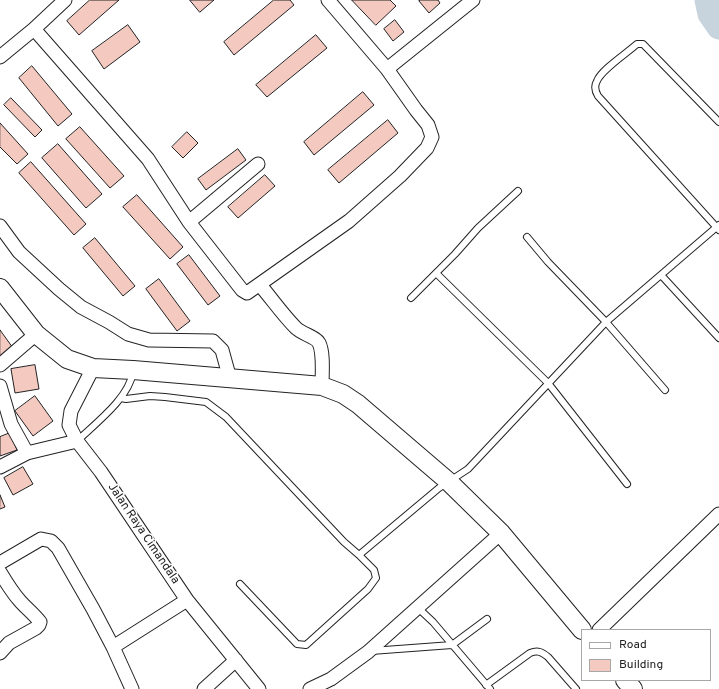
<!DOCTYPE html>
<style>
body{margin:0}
#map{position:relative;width:719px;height:689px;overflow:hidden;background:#fff;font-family:Overpass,sans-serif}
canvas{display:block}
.legend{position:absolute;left:581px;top:629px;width:130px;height:52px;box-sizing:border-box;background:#fff;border:1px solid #a7a7a7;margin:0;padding:5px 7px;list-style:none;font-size:12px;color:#222}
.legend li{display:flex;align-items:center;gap:8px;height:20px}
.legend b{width:20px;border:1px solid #a7a7a7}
</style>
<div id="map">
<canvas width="719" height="689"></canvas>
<ul class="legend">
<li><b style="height:5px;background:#fff"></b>Road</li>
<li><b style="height:11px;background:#f3c9c0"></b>Building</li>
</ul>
</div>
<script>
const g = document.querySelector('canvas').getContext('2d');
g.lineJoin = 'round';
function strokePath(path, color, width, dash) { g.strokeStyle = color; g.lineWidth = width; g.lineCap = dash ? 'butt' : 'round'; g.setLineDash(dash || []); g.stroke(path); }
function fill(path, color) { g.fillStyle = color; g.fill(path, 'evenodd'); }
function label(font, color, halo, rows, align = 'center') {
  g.font = font + ' Overpass,sans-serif'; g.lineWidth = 3; g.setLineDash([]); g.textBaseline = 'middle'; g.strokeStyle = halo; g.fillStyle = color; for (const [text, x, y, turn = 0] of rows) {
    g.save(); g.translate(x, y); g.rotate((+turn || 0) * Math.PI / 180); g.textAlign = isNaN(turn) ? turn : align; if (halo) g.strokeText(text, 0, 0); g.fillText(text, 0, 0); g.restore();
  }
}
strokePath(new Path2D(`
 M707 0 710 14 719 27`), '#c7d3dd', 25);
const building = new Path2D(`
 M90 0H119L79 35 67 21Z
 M190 0H214L200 12Z
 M274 0H290L294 5 234 55 224 42Z
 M352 0H390L396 6 376 25Z
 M421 0H438L440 3 429 13 419 1Z
 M395 20 404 32 393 41 384 29Z
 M128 25 140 42 104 69 92 51Z
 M316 35 327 48 267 97 256 85Z
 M32 66 72 114 58 126 19 78Z
 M363 92 374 105 314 155 304 142Z
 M11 98 42 130 35 137 4 105Z
 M388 120 398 133 339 183 328 170Z
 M0 123 28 154 17 164 0 147Z
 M80 127 124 176 110 188 66 139Z
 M187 132 198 143 183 158 172 147Z
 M58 144 102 194 86 208 42 158Z
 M238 149 246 160 206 190 198 179Z
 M31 162 86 224 74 235 19 173Z
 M265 175 275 186 238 218 228 207Z
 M137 195 183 247 170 259 123 207Z
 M95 238 135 286 123 296 83 248Z
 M189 255 220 296 208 305 177 264Z
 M159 279 190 321 177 331 146 289Z
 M0 330 13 348 0 358Z
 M35 365 39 389 15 393 11 369Z
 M35 396 53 421 33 436 15 411Z
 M10 433 17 450 0 456V437Z
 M23 467 33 484 13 495 4 478Z
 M0 495 5 507 0 509Z`);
fill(building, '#f3c9c0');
strokePath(building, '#222', 1);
const lane = new Path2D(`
 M719 122 643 44H637C627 53 601 70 597 81 594 86 595 91 598 96L719 230
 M527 237 548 262 606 322 665 390
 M436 273 455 254 478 228 518 191
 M661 275 719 338
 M411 298 436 273 548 383 627 484
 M121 398 126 399 150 396 165 397 206 402 226 417 344 542 359 555 439 488 468 469 606 322 719 225
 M77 441C96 423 129 398 133 372
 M240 584 297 644 306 645 368 589 376 578 374 570 359 555
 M417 607 433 622 490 689
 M371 651 452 645 487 619
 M486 685 530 653C538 650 542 652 548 657L576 689`);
const street = new Path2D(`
 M34 29 148 159 189 222 242 290 247 293 349 221 400 176 427 148 432 137 428 125 416 110 387 69 328 0
 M0 57 34 29 65 0
 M387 69 473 0
 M189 222 258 164
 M0 226 19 252 59 289 81 307 109 322 128 334 149 340 213 341 222 350 230 379
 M260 285C272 299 283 315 296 328 302 334 316 337 319 343 324 353 322 374 322 386
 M0 365 36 334
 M93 368 71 411 69 425 77 441 101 472 187 600 259 689
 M0 386 11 424 27 453
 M0 467 27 453 77 441
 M0 563 41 539 51 541 58 548 93 609 113 647 132 689
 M0 572C6 582 12 592 20 601 26 608 34 614 40 622L39 625 36 628 9 643 0 653
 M599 630 719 514
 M113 647 187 600
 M204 689 236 660
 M310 689 331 679 368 652 501 533`);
const secondary = new Path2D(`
 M0 288 36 334 67 359 93 368 133 370 322 386 343 394 358 404 449 482 501 533 582 630
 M625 680 633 689`);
strokePath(lane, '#222', 8);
strokePath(street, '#222', 15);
strokePath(secondary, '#222', 20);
strokePath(lane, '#fff', 6);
strokePath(street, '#fff', 13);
strokePath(secondary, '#fff', 18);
label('12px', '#222', '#fff', [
 ["Jalan Raya Cimandala",143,534,56]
]);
</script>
